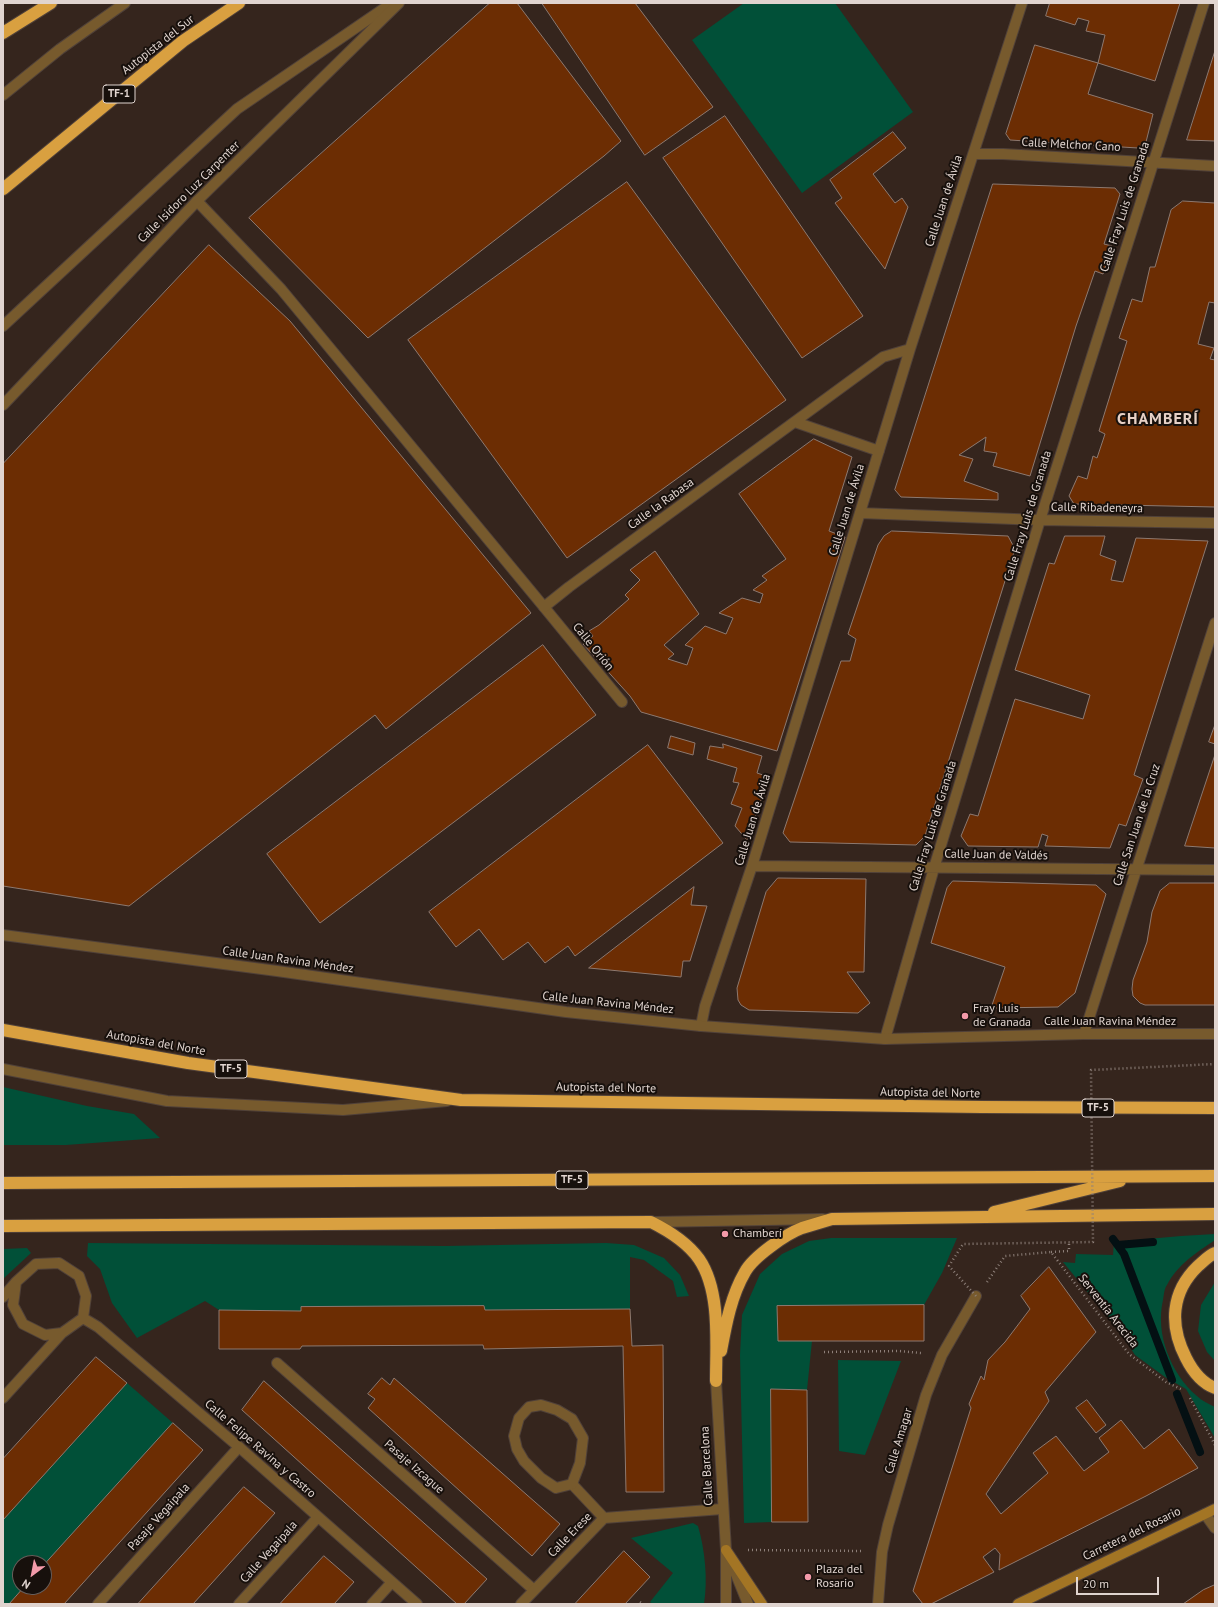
<!DOCTYPE html>
<meta charset="utf-8">
<style>
body{margin:0}
#map{position:relative;width:1218px;height:1607px;overflow:hidden;background:#35251d;font-family:"PT Sans",sans-serif}
canvas{display:block}
.frame{position:absolute;inset:0;border:4px solid #e0d4cf;pointer-events:none}
.north{position:absolute;left:12px;top:1555px;width:40px;height:40px;box-sizing:border-box;background:#17100c;border:1px solid #675e5a;border-radius:50%;rotate:212deg;font-size:11px;font-weight:700;line-height:16px;text-align:center;color:#e0d4cf}
.north::after{content:'';display:block;margin:auto;width:14px;height:18px;background:#f39aa9;clip-path:polygon(50% 0,100% 100%,50% 72%,0 100%)}
.scale{position:absolute;left:1076px;top:1577px;width:83px;height:18px;box-sizing:border-box;border:2px solid #e0d4cf;border-top:0;padding-left:5px;font-size:12px;line-height:14px;white-space:nowrap;color:#e0d4cf;-webkit-text-stroke:3px #17100c;paint-order:stroke}
</style>
<div id="map">
<canvas width="1218" height="1607"></canvas>
<div class="frame"></div>
<div class="north">N</div>
<div class="scale">20 m</div>
</div>
<script>
const g = document.querySelector('canvas').getContext('2d');
g.lineJoin = 'round';
function fill(path, color) { g.fillStyle = color; g.fill(path, 'evenodd'); }
function strokePath(path, color, width, dash) { g.strokeStyle = color; g.lineWidth = width; g.lineCap = dash ? 'butt' : 'round'; g.setLineDash(dash || []); g.stroke(path); }
function label(font, color, halo, rows, align = 'center') {
  g.font = font + ' "PT Sans",sans-serif'; g.lineWidth = 4; g.setLineDash([]); g.textBaseline = 'middle'; g.strokeStyle = halo; g.fillStyle = color; for (const [text, x, y, turn = 0] of rows) {
    g.save(); g.translate(x, y); g.rotate((+turn || 0) * Math.PI / 180); g.textAlign = isNaN(turn) ? turn : align; if (halo) g.strokeText(text, 0, 0); g.fillText(text, 0, 0); g.restore();
  }
}
fill(new Path2D(`
 M744 3H835L913 112 802 193 692 40Z
 M3 1087 87 1106 134 1114 160 1138 66 1145H3Z
 M1215 1234V1240C1196 1253 1178 1264 1167 1285 1164 1289 1164 1295 1163 1300 1155 1334 1171 1374 1197 1396 1202 1401 1209 1404 1215 1407V1438L1186 1389 1165 1377 1135 1355 1121 1333 1063 1262 1075 1263 1076 1254 1113 1255 1114 1242 1181 1236Z
 M831 1238H957L942 1273 924 1305 777 1306 778 1337 812 1341 807 1390 771 1389 772 1522 744 1523 740 1355 742 1315 760 1274 782 1254 809 1241Z
 M88 1243 445 1246 606 1243 634 1245 664 1258 680 1275 689 1296 677 1297 673 1281 644 1260 630 1257V1309L485 1310 484 1306 301 1307V1311L219 1310 205 1301 137 1338 112 1303 100 1269 87 1256Z
 M27 1248 31 1253 3 1279V1249Z
 M1215 1282V1361L1207 1352 1198 1331 1201 1305Z
 M838 1360 901 1361 865 1455 839 1451Z
 M127 1383 173 1423 44 1565V1563H20V1587H24L9 1604H3V1520Z
 M693 1523 698 1526C705 1550 708 1579 704 1604H653L650 1602 673 1573 631 1538Z`), '#015038');
strokePath(new Path2D(`
 M1113 1239 1124 1254 1172 1380
 M1118 1245 1153 1242
 M1177 1394 1200 1452`), '#041013', 8);
const building = new Path2D(`
 M490 3H517L621 141 604 156 368 338 249 218Z
 M542 3H635L713 107 645 155Z
 M1050 3H1180L1155 81 1098 63 1105 35 1086 31 1089 21 1078 18 1075 25 1046 16Z
 M1035 45 1098 63 1088 94 1153 114 1146 142 1138 148 1010 140 1006 134Z
 M1215 51V141L1187 140Z
 M725 116 863 316 802 358 663 158Z
 M893 132 906 148 873 174 895 203 902 198 908 207 885 269 835 203 842 198 830 180Z
 M627 182 786 400 567 558 408 340Z
 M993 184 1115 188 1120 194 1104 244 1112 246 1103 274 1095 271 1076 326 1030 476 993 466 997 453 984 451 986 437 959 455 973 459 964 481 998 493V500L901 497 895 490Z
 M1183 201 1215 203V303L1209 302 1198 344 1214 348 1210 359 1215 360V507L1074 504 1069 496 1078 476 1087 479 1093 456 1097 458 1105 434 1099 431 1127 341 1119 338 1132 299 1142 302 1150 267H1155L1171 210Z
 M209 245 290 321 531 613 386 729 375 715 129 906 3 886V464Z
 M814 439 852 457 829 531 845 537 777 751 641 712 630 696 583 644 593 636 589 631 599 625 629 599 625 595 640 580 630 570 655 551 699 614 664 645 674 654 668 659 687 665 693 648 685 645 705 626 726 634 733 618 719 613 742 598 760 603 763 594 753 590 767 580 762 576 786 559 739 494Z
 M892 531 1008 536 1015 549 925 836 916 845 790 842 783 833 841 661H850L856 639 848 634 878 545 884 536Z
 M1065 536H1105L1100 555 1116 561 1111 580 1123 582 1136 538 1208 541 1134 775 1143 779 1126 826 1119 824 1110 848 1045 846 1048 836 1042 834 1038 847 968 846 961 836 970 814 978 816 1015 699 1083 719 1090 695 1015 670 1049 563 1054 564Z
 M543 645 596 715 320 923 267 854Z
 M1215 725V744L1209 742Z
 M671 736 695 743 693 755 668 748Z
 M723 744 762 756 757 773 769 777 747 840 735 826 742 808 731 804 739 783 733 782 737 768 707 759 710 746 723 748Z
 M648 745 723 843 575 956 568 946 545 963 528 942 503 960 479 929 456 947 429 912Z
 M1215 755V848L1185 846Z
 M778 878 866 879 864 972H847L870 1003 858 1013 749 1010 741 1005 738 1000 737 988 766 892Z
 M953 881 1096 885 1106 894 1075 993 1058 1007 991 1008 1005 967 931 943 947 888Z
 M1170 883H1215V1005H1145L1140 1003 1133 996 1132 989 1133 980 1147 942 1152 912 1160 891Z
 M694 887 691 905 707 906 690 961H683L681 977 589 968Z
 M1049 1267 1096 1332 1045 1392 1049 1401 986 1494 1001 1514 1048 1473 1033 1453 1056 1436 1084 1471 1109 1452 1099 1438 1121 1420 1144 1449 1169 1429 1198 1468 1146 1496 999 1570 1000 1554 995 1548 983 1557 994 1572 931 1604H923L913 1591 971 1408 969 1404 981 1376 984 1380 988 1360 1005 1342 1030 1309 1021 1296Z
 M924 1305V1341H778L777 1306Z
 M484 1306 485 1310 630 1309 632 1346 663 1345 664 1492H626L623 1346 484 1349 483 1345 302 1346 300 1349H219V1310L301 1311V1307Z
 M96 1357 127 1383 3 1520V1459Z
 M382 1378 390 1385 394 1378 560 1524 532 1556 368 1408 375 1399 368 1394Z
 M264 1381 487 1579 464 1604H457L242 1410Z
 M771 1389 807 1390 808 1522H772Z
 M1087 1400 1106 1425 1096 1433 1076 1408Z
 M173 1423 203 1450 64 1604H9L24 1587H44V1565Z
 M244 1487 275 1513 193 1604H138Z
 M624 1551 650 1577 625 1604H575Z
 M324 1556 354 1582 334 1604H280Z
 M1215 1585V1604H1183L1203 1590Z`);
fill(building, '#6c2d03');
strokePath(building, '#8d7970', 1);
const service = new Path2D(`
 M3 95 60 49 125 3
 M3 326 237 109 392 3
 M544 607 622 702
 M3 1069 167 1101 343 1110 447 1101
 M651 1222 823 1219
 M572 1484 604 1518`);
const pedestrian = new Path2D(`
 M277 1363 534 1590
 M98 1604 239 1447`);
const minor = new Path2D(`
 M974 154H1003L1215 166
 M197 201 281 289 544 607 569 587 883 357 910 349
 M795 422 879 451
 M860 513 1040 520 1215 523
 M752 866 1215 870
 M701 1026 705 1006 752 866 910 349 1022 3
 M1084 1034 1215 623
 M885 1039 934 868 1040 520 1204 3
 M16 1282 13 1305 23 1324 45 1335 62 1333
 M3 1297 16 1282 36 1264 59 1263 79 1276 86 1296 83 1318 62 1333 3 1398
 M83 1318 98 1327 239 1447 417 1604
 M541 1405 557 1410 572 1419 583 1438 580 1463 572 1484 556 1488 541 1478 524 1461 517 1449 514 1436 519 1418 529 1407Z
 M1205 1514 1215 1528
 M239 1604 318 1517
 M372 1604 392 1582
 M521 1604 604 1518 722 1509
 M878 1604 882 1552 888 1525 926 1395 942 1355 976 1296`);
const tertiary = new Path2D(`
 M3 405 197 201 399 3
 M3 935 277 971 566 1012 701 1026 885 1039 1084 1034H1215
 M716 1381 726 1550V1604
 M731 1562 748 1604`);
const secondary = new Path2D(`
 M726 1550 762 1604
 M1018 1604 1215 1509`);
const motorway = new Path2D(`
 M3 33 51 3
 M3 189 183 41 239 3
 M3 1030 188 1063 461 1100 982 1107 1215 1108
 M3 1183 1215 1176
 M994 1212 1120 1181
 M3 1226 651 1222C669 1231 687 1242 699 1259 721 1291 716 1344 716 1381
 M1215 1253C1208 1256 1204 1261 1198 1266 1171 1292 1169 1325 1186 1358 1192 1370 1202 1383 1215 1388
 M721 1351C726 1324 731 1296 745 1272 753 1257 786 1234 802 1228 812 1225 822 1222 832 1219L1215 1214`);
strokePath(service, '#504139', 12);
strokePath(pedestrian, '#504139', 12);
strokePath(minor, '#504139', 12);
strokePath(tertiary, '#504139', 12);
strokePath(secondary, '#504139', 12);
strokePath(motorway, '#504139', 14);
strokePath(new Path2D(`
 M1051 1252 1069 1251V1242
 M987 1282 1005 1256 1051 1252 1129 1354 1166 1382 1181 1389
 M824 1352 899 1351 921 1353
 M1190 1398 1215 1445
 M748 1550 863 1551
 M640 1602 643 1604`), '#8e807a', 2.5, [1, 3]);
strokePath(service, '#775a2d', 10);
strokePath(pedestrian, '#775a2d', 10);
strokePath(minor, '#775a2d', 10);
strokePath(tertiary, '#775a2d', 10);
strokePath(secondary, '#a37524', 10);
strokePath(motorway, '#d9a040', 12);
strokePath(new Path2D(`
 M976 1296 949 1266 963 1244 1093 1242 1091 1070 1215 1064`), '#8e807a', 2.5, [1, 3]);
for (const [x, y, r, color] of [
 [965,1016,4,"#f39aa9"],
 [725,1234,4,"#f39aa9"],
 [808,1577,4,"#f39aa9"]
]) { const dot = new Path2D(); dot.arc(x, y, r, 0, 2 * Math.PI); g.fillStyle = color; g.fill(dot); strokePath(dot, '#17100c', 1.5); }
for (const [x, y, w] of [
 [119,94,32],
 [231,1069,32],
 [1098,1108,32],
 [572,1180,32]
]) { const box = new Path2D(); box.roundRect(x - w / 2, y - 9, w, 18, 3); g.fillStyle = '#17100c'; g.fill(box); strokePath(box, '#e0d4cf', 1); }
label('bold 11px', '#e0d4cf', null, [
 ["TF-1",119,94],
 ["TF-5",231,1069],
 ["TF-5",1098,1108],
 ["TF-5",572,1180]
]);
label('12px', '#e0d4cf', '#17100c', [
 ["Autopista del Sur",158,45,-38],
 ["Calle Melchor Cano",1071,145,3],
 ["Calle Isidoro Luz Carpenter",189,192,-45],
 ["Calle Juan de Ávila",944,201,-72],
 ["Calle Fray Luis de Granada",1125,207,-72],
 ["Calle la Rabasa",661,504,-36],
 ["Calle Ribadeneyra",1097,508,1],
 ["Calle Juan de Ávila",847,510,-73],
 ["Calle Fray Luis de Granada",1028,516,-73],
 ["Calle Orión",593,647,51],
 ["Calle Juan de Ávila",753,820,-73],
 ["Calle San Juan de la Cruz",1137,825,-72],
 ["Calle Fray Luis de Granada",933,826,-73],
 ["Calle Juan de Valdés",996,855,1],
 ["Calle Juan Ravina Méndez",288,960,8],
 ["Calle Juan Ravina Méndez",608,1003,6],
 ["Calle Juan Ravina Méndez",1110,1022],
 ["Autopista del Norte",156,1043,10],
 ["Autopista del Norte",606,1088,1],
 ["Autopista del Norte",930,1093,1],
 ["Serventía Arecida",1108,1311,52],
 ["Calle Amagar",899,1441,-73],
 ["Calle Felipe Ravina y Castro",260,1449,41],
 ["Calle Barcelona",707,1466,-93],
 ["Pasaje Izcague",414,1467,41],
 ["Pasaje Vegaipala",159,1517,-48],
 ["Carretera del Rosario",1132,1534,-26],
 ["Calle Erese",570,1535,-46],
 ["Calle Vegaipala",269,1552,-48]
]);
label('12px', '#e0d4cf', '#17100c', [
 ["Fray Luis",973,1009],
 ["de Granada",973,1023],
 ["Chamberí",733,1234],
 ["Plaza del",816,1570],
 ["Rosario",816,1584]
], 'left');
g.letterSpacing = '1px';
label('bold 16px', '#e7d1c6', '#17100c', [
 ["CHAMBERÍ",1158,419]
]);
g.letterSpacing = '0px';
</script>
